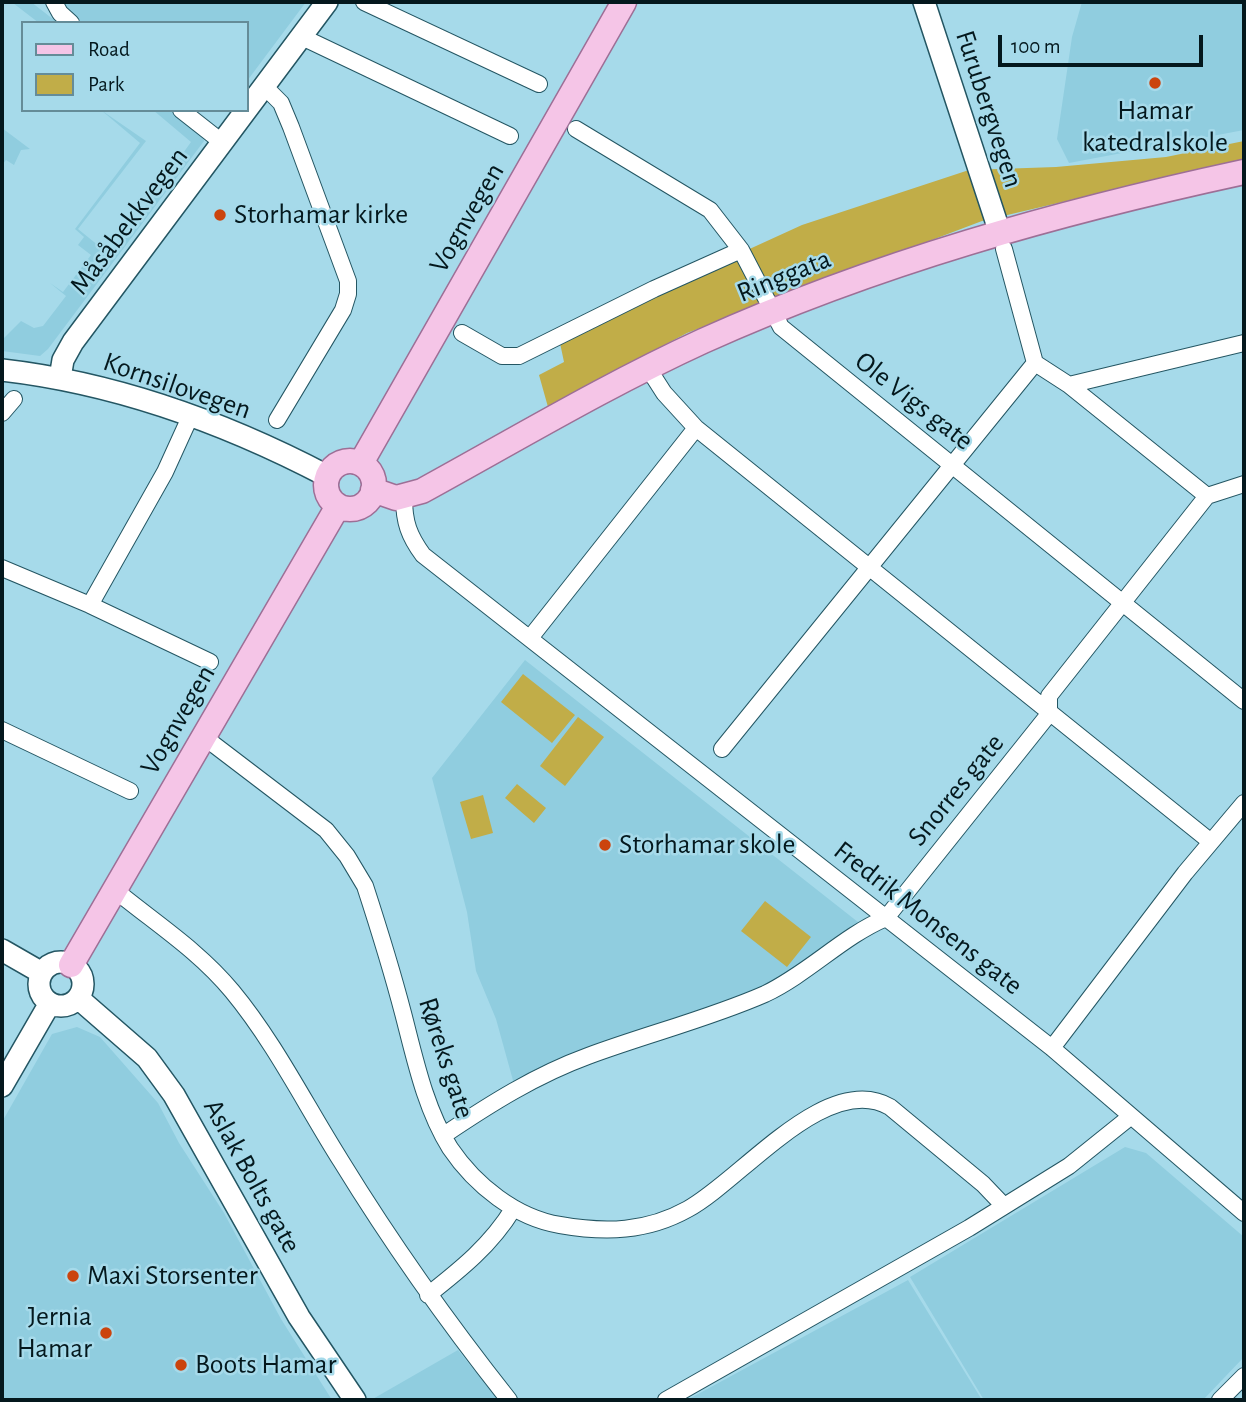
<!DOCTYPE html>
<meta charset="utf-8">
<style>
body{margin:0}
#map{position:relative;width:1246px;height:1402px;overflow:hidden;background:#a6daea;font-family:"Alegreya Sans",sans-serif}
canvas{display:block}
.frame{position:absolute;inset:0;border:4px solid #04181d;pointer-events:none}
.legend{position:absolute;left:21px;top:21px;width:228px;height:91px;box-sizing:border-box;background:#a6daea;border:2px solid #658c98;margin:0;padding:9px 12px;list-style:none;font-size:21px;color:#04181d}
.legend li{display:flex;align-items:center;gap:14px;height:35px}
.legend b{width:35px;border:2px solid #658c98}
.scale{position:absolute;left:998px;top:35px;width:205px;height:32px;box-sizing:border-box;border:4px solid #04181d;border-top:0;padding-left:9px;font-size:21px;line-height:24px;white-space:nowrap;color:#04181d;-webkit-text-stroke:5px #a6daea;paint-order:stroke}
</style>
<div id="map">
<canvas width="1246" height="1402"></canvas>
<div class="frame"></div>
<ul class="legend">
<li><b style="height:9px;background:#f5c5e7"></b>Road</li>
<li><b style="height:19px;background:#c1ad48"></b>Park</li>
</ul>
<div class="scale">100 m</div>
</div>
<script>
const g = document.querySelector('canvas').getContext('2d');
g.lineJoin = 'round';
function fill(path, color) { g.fillStyle = color; g.fill(path, 'evenodd'); }
function strokePath(path, color, width, dash) { g.strokeStyle = color; g.lineWidth = width; g.lineCap = dash ? 'butt' : 'round'; g.setLineDash(dash || []); g.stroke(path); }
function label(font, color, halo, rows, align = 'center') {
  g.font = font + ' "Alegreya Sans",sans-serif'; g.lineWidth = 5; g.setLineDash([]); g.textBaseline = 'middle'; g.strokeStyle = halo; g.fillStyle = color; for (const [text, x, y, turn = 0] of rows) {
    g.save(); g.translate(x, y); g.rotate((+turn || 0) * Math.PI / 180); g.textAlign = isNaN(turn) ? turn : align; if (halo) g.strokeText(text, 0, 0); g.fillText(text, 0, 0); g.restore();
  }
}
fill(new Path2D(`
 M2 2H31L58 23H39L13 3Z
 M62 2H306L247 81V23H83L66 11Z
 M1082 2H1244V130L1069 163 1057 139 1072 37Z
 M101 110 146 141 78 229 110 255 191 142 153 110H171L202 134 204 141 48 349 40 356 2 351V340L21 321 34 328 43 326 66 296 50 283 63 292 91 255 78 245 84 237 75 229 140 143Z
 M2 128 30 149 21 150 14 165 6 160 2 165Z
 M525 660 863 926 764 990 581 1051 535 1070 514 1084 496 1019 476 971 467 912 432 778Z
 M77 1027 100 1037 158 1103 179 1143 224 1213 281 1319 332 1400H2V1122L52 1034Z
 M1125 1147 1146 1153 1244 1237V1357L1203 1400H984L910 1277Z
 M908 1280 982 1400H687Z
 M458 1350 498 1400H371Z`), '#90cddf');
fill(new Path2D(`
 M1244 141V159L982 221 687 333 548 407 539 375 564 362 560 343 651 294 802 225 969 170 1056 167 1166 157Z
 M523 674 575 715 552 743 501 702Z
 M578 717 604 737 565 786 540 766Z
 M517 784 546 808 534 823 505 798Z
 M483 795 493 833 471 839 460 802Z
 M765 901 811 937 787 967 741 931Z`), '#c1ad48');
const street = new Path2D(`
 M54 2 60 13 71 23
 M364 2 539 84
 M302 37 510 136
 M265 87 281 103 291 127 348 281V294L343 310 277 420
 M181 110 223 143
 M576 129 710 210 741 250 781 327 1244 701
 M1004 249 1035 363 1069 385 1207 496
 M462 333 502 356H519L654 289 741 250
 M648 368 664 393 696 428 1211 842
 M1069 385 1244 343
 M2 413 14 399
 M404 498C404 522 409 536 423 555L1052 1048 1244 1213
 M2 568 90 605 210 662
 M90 605 165 472 190 417
 M530 638 696 428
 M2 730 130 791
 M204 737 326 830 347 856 365 886C379 929 392 971 403 1013 415 1059 425 1108 450 1148 475 1185 516 1218 560 1225 605 1233 647 1232 688 1209 740 1181 827 1070 890 1107L983 1184 1004 1206
 M722 749 1035 363
 M115 890C155 923 198 950 232 991 275 1043 305 1104 341 1161 392 1244 448 1323 509 1400
 M1052 1048 1185 873 1244 803
 M444 1135C490 1104 536 1075 588 1056 647 1034 708 1019 765 994 809 973 843 936 886 918L1049 714V696L1207 496 1244 484
 M428 1295C461 1269 491 1245 513 1209
 M666 1400 969 1228 1069 1166 1130 1117
 M1220 1400 1244 1376`);
const secondary = new Path2D(`
 M924 2 1000 233
 M2 370C115 383 226 423 327 476
 M60 378 63 360 73 342 327 2
 M2 950 42 973
 M39 984a22 22 0 1 1 44 0a22 22 0 1 1-44 0Z
 M78 998 147 1058 174 1095 299 1317 355 1400
 M2 1086 50 1003`);
const primary = new Path2D(`
 M326 485a24 24 0 1 1 48 0a24 24 0 1 1-48 0Z
 M361 463 624 2
 M373 490 396 498 422 491C515 440 607 385 703 341 876 263 1059 212 1244 172
 M71 965 338 506`);
strokePath(street, '#245663', 18);
strokePath(secondary, '#245663', 24);
strokePath(primary, '#9d6f96', 27);
strokePath(street, '#fff', 16);
strokePath(secondary, '#fff', 21);
strokePath(primary, '#f5c5e7', 24);
for (const [x, y, r, color] of [
 [1155,83,7,"#cb440d"],
 [220,215,7,"#cb440d"],
 [605,845,7,"#cb440d"],
 [73,1276,7,"#cb440d"],
 [106,1333,7,"#cb440d"],
 [181,1365,7,"#cb440d"]
]) { const dot = new Path2D(); dot.arc(x, y, r, 0, 2 * Math.PI); g.fillStyle = color; g.fill(dot); strokePath(dot, '#a6daea', 2.5); }
label('28px', '#04181d', '#a6daea', [
 ["Furubergvegen",989,109,72],
 ["Vognvegen",467,218,-60],
 ["Måsåbekkvegen",129,221,-53],
 ["Ringgata",784,276,-22],
 ["Kornsilovegen",177,386,19],
 ["Ole Vigs gate",914,401,38],
 ["Vognvegen",178,720,-60],
 ["Snorres gate",956,790,-51],
 ["Fredrik Monsens gate",928,918,38],
 ["Røreks gate",446,1058,72],
 ["Aslak Bolts gate",252,1176,61]
]);
label('28px', '#04181d', '#a6daea', [
 ["Hamar",1155,111,"center"],
 ["katedralskole",1155,143,"center"],
 ["Storhamar kirke",234,215],
 ["Storhamar skole",619,845],
 ["Maxi Storsenter",87,1276],
 ["Jernia",92,1317,"right"],
 ["Hamar",92,1349,"right"],
 ["Boots Hamar",195,1365]
], 'left');
</script>
